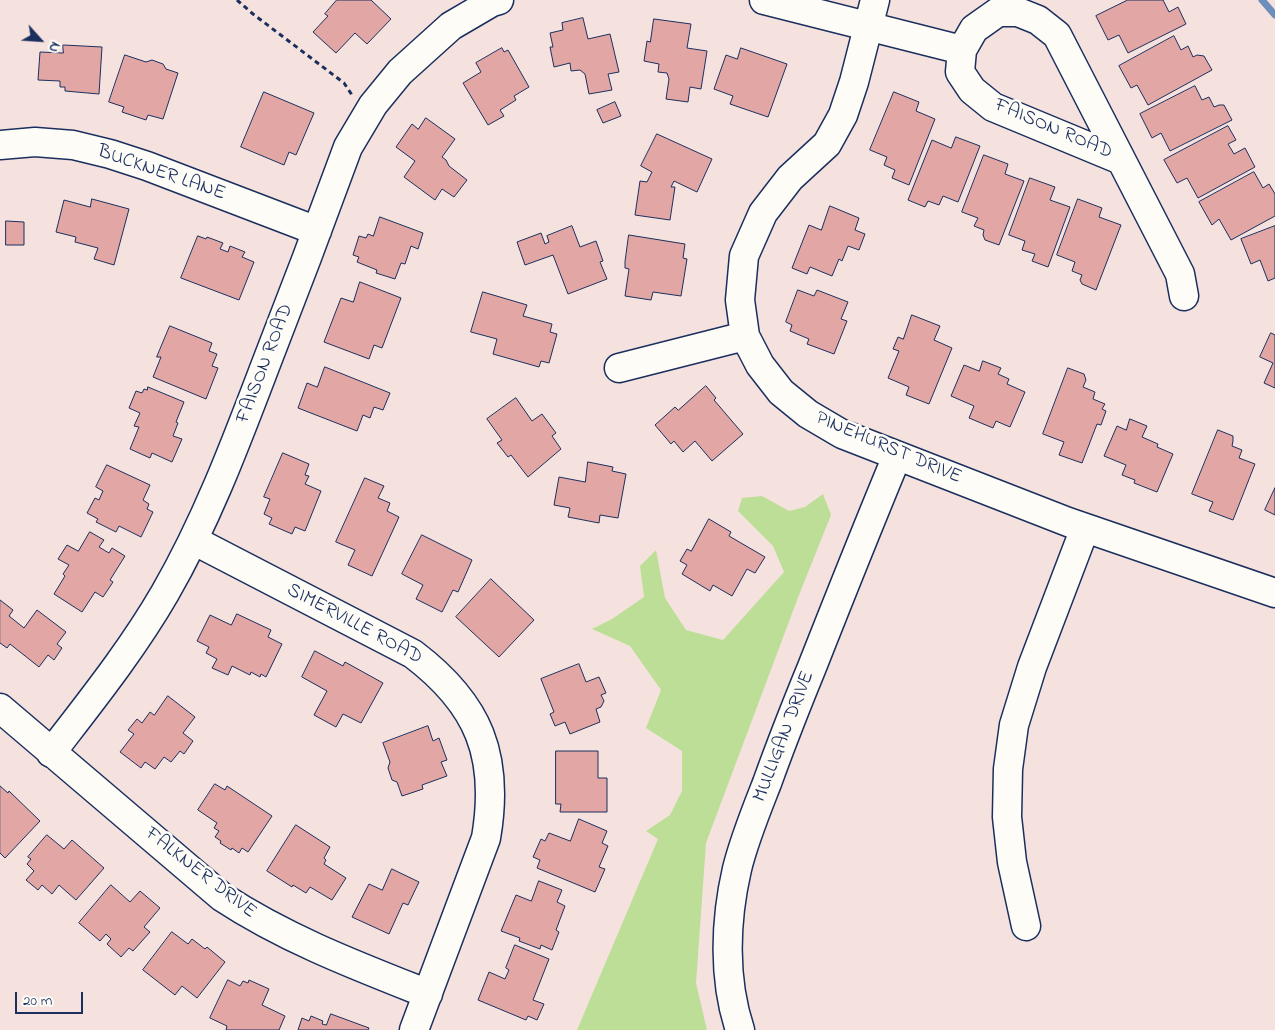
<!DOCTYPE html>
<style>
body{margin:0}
#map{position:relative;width:1275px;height:1030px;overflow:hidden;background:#f5e2de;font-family:"Indie Flower",sans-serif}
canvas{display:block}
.north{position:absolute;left:15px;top:15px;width:50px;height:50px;-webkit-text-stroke:4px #fdfcf7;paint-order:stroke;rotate:116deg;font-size:14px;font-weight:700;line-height:20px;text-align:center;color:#1b2f5e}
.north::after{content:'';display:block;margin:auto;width:18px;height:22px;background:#1b2f5e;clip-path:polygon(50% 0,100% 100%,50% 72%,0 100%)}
.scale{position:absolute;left:15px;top:992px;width:68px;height:22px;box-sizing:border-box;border:2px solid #1b2f5e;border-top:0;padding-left:6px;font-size:15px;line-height:18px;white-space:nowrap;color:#1b2f5e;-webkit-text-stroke:4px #fdfcf7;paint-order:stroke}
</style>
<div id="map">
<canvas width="1275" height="1030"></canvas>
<div class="north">N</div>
<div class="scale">20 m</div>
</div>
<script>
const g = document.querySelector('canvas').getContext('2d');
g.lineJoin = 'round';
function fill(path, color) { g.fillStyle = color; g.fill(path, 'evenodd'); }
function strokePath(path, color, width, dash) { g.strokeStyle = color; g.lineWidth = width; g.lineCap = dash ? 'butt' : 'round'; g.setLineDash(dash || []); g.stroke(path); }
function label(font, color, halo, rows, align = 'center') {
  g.font = font + ' "Indie Flower",sans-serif'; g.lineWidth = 5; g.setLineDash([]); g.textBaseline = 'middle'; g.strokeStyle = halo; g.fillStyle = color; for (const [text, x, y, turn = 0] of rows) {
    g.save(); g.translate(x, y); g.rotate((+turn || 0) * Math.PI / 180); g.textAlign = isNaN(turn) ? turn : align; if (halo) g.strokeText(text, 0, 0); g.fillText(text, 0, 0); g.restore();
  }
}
fill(new Path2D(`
 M823 494 831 515 799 595 706 843 696 983 707 1030H577L658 839 646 831 670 815 682 791V751L646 728 661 690 630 646 592 629 612 619 644 597 640 566 656 550 665 598 686 630 723 640 784 572 773 546 738 511 742 498 762 496 789 511 805 507Z`), '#bdde97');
strokePath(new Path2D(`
 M1262 0 1275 15`), '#6b8ebc', 7);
const building = new Path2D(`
 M337 0H371L391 19 367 44 355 33 336 53 313 32 328 16 325 14Z
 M1128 0H1163L1169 12 1178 7 1186 24 1128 53 1119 35 1108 40 1096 16Z
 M583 18 588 39 610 34 619 72 608 74 612 90 589 94 585 74 580 70 571 71 570 63 554 67 550 47H553L550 33 563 30 562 23Z
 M654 19 691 24 687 48 707 51 701 89 690 87 688 102 666 99 669 79 667 73 658 72 659 64 644 61 647 41 650 42Z
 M1174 36 1181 50 1188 46 1193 57 1197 55 1204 56 1212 70 1148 105 1137 85 1131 88 1119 66Z
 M63 45 102 47 99 94 65 91V87H60V81L38 80 40 52 63 53Z
 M502 48 504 52 508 50 529 87 514 96 516 100 500 110 504 116 488 125 463 83 481 72 476 63Z
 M741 48 787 64 768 117 730 104 733 96 714 89 726 55 737 59Z
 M125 55 146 62 152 60 163 64 166 69 178 73 163 119 148 115 146 120 122 112 124 107 109 102Z
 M1195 86 1202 100 1209 97 1214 107 1219 105H1224L1232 120 1170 151 1161 133 1152 138 1140 114Z
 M264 92 314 113 296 155 289 152 284 165 241 147Z
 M894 92 919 102 916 111 935 119 909 185 892 178 895 170 884 165 887 157 870 150Z
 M615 102 621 116 603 123 597 110Z
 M426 118 455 139 442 157 446 160 449 166 467 180 454 197 442 189 435 200 404 177 415 161 396 147 412 124 418 129Z
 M1228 126 1236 140 1228 144 1234 154 1245 148 1255 167 1198 198 1187 178 1177 183 1164 160Z
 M657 134 712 159 697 192 674 181 671 187H675L670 220 635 215 640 181 647 182 652 172 641 166Z
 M956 137 980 146 958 202 943 196 939 205 928 201 925 207 908 200 932 140 951 148Z
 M984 155 1008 164 1005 174 1024 181 999 245 985 240 983 235 984 230 974 226 978 218 962 212Z
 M1254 172 1263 188 1269 184 1275 194V216L1231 240 1219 219 1212 225 1199 202Z
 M1030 178 1055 187 1050 200 1070 207 1048 267 1032 261 1035 254 1022 250 1025 241 1009 235Z
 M92 199 129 209 114 265 94 259 98 248 75 242 76 237 56 232 64 200 90 207Z
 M1078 199 1102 208 1099 217 1121 225 1096 290 1082 284 1080 280 1082 275 1072 271 1075 262 1057 255Z
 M830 206 859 218 855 230 865 234 859 250 848 246 842 261 839 259 832 276 810 267 807 274 792 268 809 225 821 230Z
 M380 217 423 233 418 249 411 246 405 264 401 263 395 279 376 273 377 270 357 262 359 257 353 255 359 236 366 238 368 234 373 236Z
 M6 221 24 222V245H6Z
 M572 226 580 247 596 241 603 261 600 262 607 279 568 294 553 255 525 265 517 242 541 233 545 244 549 242 547 236Z
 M1275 226V278L1268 281 1260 260 1251 264 1241 239Z
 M629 235 685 244 683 258 687 259 681 296 653 292 651 300 625 296 629 269 625 268V262Z
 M198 236 206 239 207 237 223 243 220 249 228 252 230 246 245 252 242 257 254 262 239 300 181 278Z
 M360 282 401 298 382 348 374 345 369 359 324 342 341 298 353 302Z
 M798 290 814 296 817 290 848 302 841 319 847 321 834 354 807 344 809 339 790 331 792 325 786 322Z
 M483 292 527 305 523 316 552 324 550 332 557 334 549 363 541 361 539 367 493 354 497 339 471 332Z
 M912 315 940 326 934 340 952 348 929 404 906 395 909 387 888 378 899 351 893 349 898 337 903 339Z
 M170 326 212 343 209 351 217 354 212 366 218 368 206 399 153 377 161 357H157Z
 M1271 333 1275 335V388L1264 383 1273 363 1260 357Z
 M983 361 1001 368 998 374 1009 379 1007 384 1025 392 1010 427 996 421 993 428 969 418 974 406 951 396 964 365 979 371Z
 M325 367 390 393 383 410 374 407 370 418 363 415 357 431 298 408 307 383 317 387Z
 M1068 368 1084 374 1086 380 1083 387 1095 392 1093 399 1105 404 1102 409 1106 411 1101 425 1097 424 1082 463 1059 455 1064 442 1043 434Z
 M706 386 716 398 714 400 743 434 712 461 695 441 683 452 674 441 671 444 655 425 675 407 678 410Z
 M148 387 184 402 176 422 178 423 173 436 182 439 172 462 152 453 150 458 130 449 139 427 134 426 140 413 129 408 136 391 142 393 144 389 147 390Z
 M516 398 532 421 542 414 556 433 552 436 561 449 528 477 511 455 508 457 497 443 502 440 487 419Z
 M1130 419 1147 426 1142 437 1158 444 1157 447 1173 454 1157 492 1134 483 1135 480 1122 475 1126 465 1104 456 1117 426 1126 430Z
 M1218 430 1233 436V441L1232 446 1242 450 1239 458 1255 464 1233 520 1209 511 1213 502 1192 494Z
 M283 453 309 464 305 475 309 476 305 484 321 491 305 531 295 527 292 534 269 524 272 518 264 514 270 499 264 497Z
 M588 462 613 467 612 471 626 474 618 518 600 515 599 523 568 517 570 508 554 505 559 477 585 482Z
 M107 465 150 485 143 500 149 504 147 509 153 512 141 537 119 526 116 532 96 522 98 519 87 513 95 498 99 500 103 491 96 487Z
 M365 478 384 486 378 498 390 503 387 511 399 517 372 576 348 565 355 550 336 542Z
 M1275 488V515L1265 510Z
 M709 519 731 532 729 536 765 557 755 573 747 569 732 596 713 585 710 591 682 574 687 565 680 561 687 549 691 551Z
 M90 532 104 540 99 547 109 553 112 548 125 556 110 580 113 582 103 597 95 592 82 612 54 594 65 576 63 574 69 565 58 559 67 545 78 551Z
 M422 535 472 560 458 592 453 590 442 612 416 599 423 585 402 574Z
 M491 579 534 620 499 657 456 617Z
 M0 600 13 610 9 616 24 628 37 610 66 632 57 644 62 648 54 660 48 655 39 667 10 644 7 648 0 643Z
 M237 614 271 630 268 637 282 644 266 677 261 674 260 677 251 672 250 675 232 666 228 675 212 668 217 659 206 653 209 647 197 641 210 615 231 625Z
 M315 651 343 666 345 662 383 683 361 723 343 714 336 727 314 715 327 691 302 677Z
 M579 664 586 682 599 677 606 693 601 695 604 701 601 707 596 709 600 722 570 734 565 722 555 726 550 714 554 712 541 679Z
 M168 696 195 717 183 733 193 741 184 754 180 751 171 762 164 757 155 769 145 762 141 768 120 752 134 734 128 730 137 719 142 723 150 712 154 715Z
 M428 726 433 741 439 738 447 760 441 762 447 776 422 785 423 789 402 796 397 782 392 780 388 768 390 762 383 743Z
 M556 751H598V778H607V812H560L561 804H556Z
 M215 784 225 790 227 786 272 816 248 852 242 848 239 853 232 848 231 850 220 843 221 841 215 837 219 831 214 828 217 823 198 810Z
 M0 786 8 793 9 791 40 821 5 858 0 853Z
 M579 819 607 831 602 843 608 846 599 867 605 869 595 892 537 868 540 860 533 857 541 839 545 841 549 833 570 841Z
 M296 825 330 847 324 858 326 860 324 864 346 878 332 900 310 887 306 893 293 885 292 887 267 871Z
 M47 835 64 849 72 840 104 868 76 900 59 885 52 894 42 885 38 890 26 880 34 871 27 864 31 859 28 857Z
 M392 869 419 882 408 905 403 903 389 934 352 917 369 884 382 890Z
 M539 881 562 890 557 902 565 906 556 930 559 932 552 950 541 945 540 949 519 941 520 938 501 931 516 895 531 901Z
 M111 885 130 902 140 891 160 908 144 927 150 932 133 951 129 948 121 957 107 944 111 939 106 934 100 941 79 923Z
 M172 932 188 944 192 939 205 949 207 947 225 962 197 998 182 986 175 995 143 970Z
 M515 945 549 959 533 1000 544 1004 537 1020 528 1016 526 1020 478 1000 489 972 505 979 509 970 506 968Z
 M228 980 240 986 243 981 248 983 249 980 269 989 262 1005 285 1016 279 1030H226L227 1026 210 1018Z
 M331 1014 369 1028 368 1030H298L302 1018 309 1021 311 1016 323 1021 322 1024 326 1025Z`);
fill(building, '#e2a7a5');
strokePath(building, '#1b2f5e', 1);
const minor = new Path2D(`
 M764 0 962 50
 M875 0 854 82 843 115 827 144 790 178 763 213 744 256 740 300 745 336 760 365 781 392 808 414 842 434 1068 522 1275 593
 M0 145 35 142 73 145 110 154 147 166 317 231
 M1121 160 993 107 972 90 960 72 962 50 974 29 998 12H1018L1038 20 1057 35 1180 274 1184 296
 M619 368 745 336
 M193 540 413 654C479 704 500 756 486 838L414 1030
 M0 708 222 897C286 939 357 966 428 994
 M51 753C91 701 132 650 165 593 206 522 235 445 264 369 293 295 321 221 348 147L373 105 400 72 451 26 492 2 499 0
 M1026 926 1012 862 1007 817 1008 769 1014 725 1032 667 1085 528
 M740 1030C723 979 725 921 737 869 744 840 756 811 767 783 781 744 796 706 812 667 840 596 868 526 897 456`);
strokePath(minor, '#1b2f5e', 31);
strokePath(new Path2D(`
 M237 0 253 14 344 83 352 95`), '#1b2f5e', 3, [5, 4]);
strokePath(minor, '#fdfcf7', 28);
label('20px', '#1b2f5e', '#fdfcf7', [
 ["FAISON ROAD",1053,130,23],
 ["BUCKNER LANE",161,174,19],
 ["FAISON ROAD",266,364,-69],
 ["PINEHURST DRIVE",888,449,23],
 ["SIMERVILLE ROAD",354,625,28],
 ["MULLIGAN DRIVE",785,737,-69],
 ["FALKNER DRIVE",200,874,38]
]);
</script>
